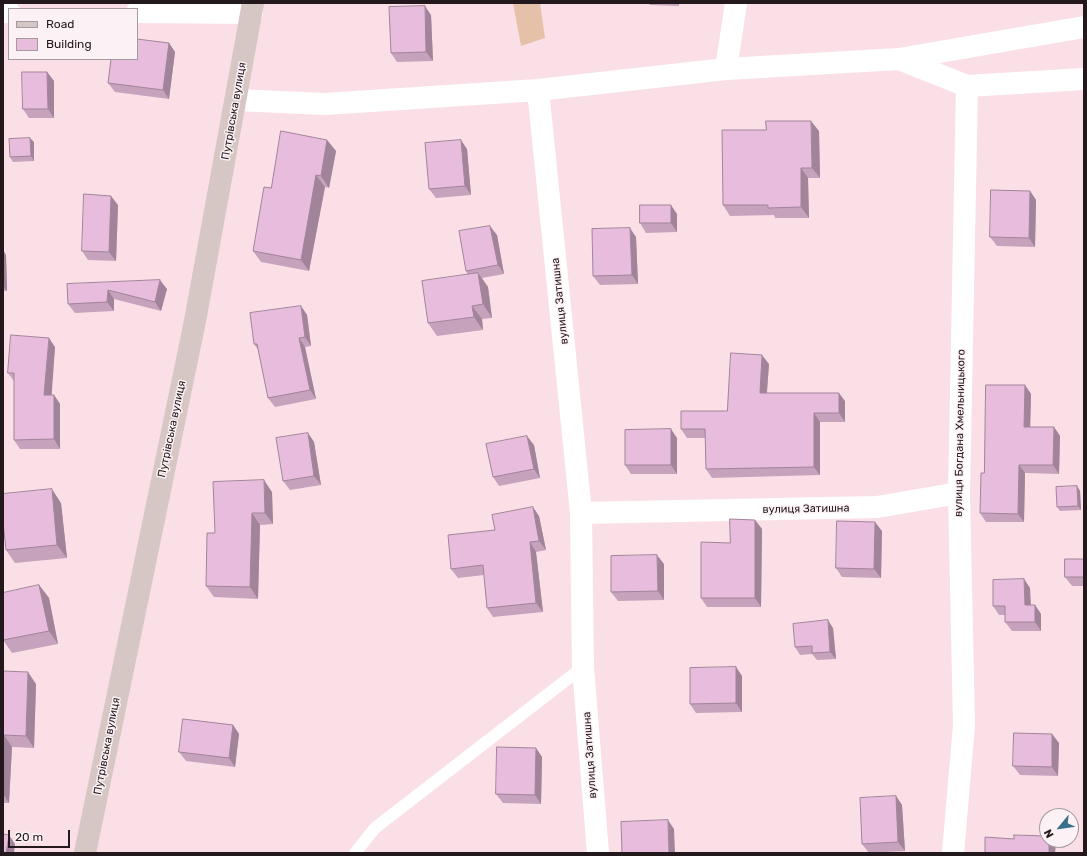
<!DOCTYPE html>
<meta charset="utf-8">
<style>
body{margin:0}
#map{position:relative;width:1087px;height:856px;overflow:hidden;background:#fae0e6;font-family:Rubik,sans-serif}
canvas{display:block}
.frame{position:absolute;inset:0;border:4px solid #23191c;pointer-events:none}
.legend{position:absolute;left:8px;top:8px;width:130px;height:52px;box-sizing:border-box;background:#fcf1f4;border:1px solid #a59b9e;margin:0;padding:5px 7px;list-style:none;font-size:12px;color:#23191c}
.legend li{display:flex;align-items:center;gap:8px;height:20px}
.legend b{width:20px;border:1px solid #a59b9e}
.north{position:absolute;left:1039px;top:808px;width:40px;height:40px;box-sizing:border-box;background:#fcf1f4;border:1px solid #a59b9e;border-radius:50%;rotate:241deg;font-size:11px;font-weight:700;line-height:16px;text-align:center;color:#23191c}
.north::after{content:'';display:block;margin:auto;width:14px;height:18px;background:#386f8a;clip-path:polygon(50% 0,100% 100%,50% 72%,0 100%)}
.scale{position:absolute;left:8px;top:830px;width:62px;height:18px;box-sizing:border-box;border:2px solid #23191c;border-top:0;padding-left:5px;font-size:12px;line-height:14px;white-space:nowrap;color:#23191c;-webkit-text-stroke:3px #fcf1f4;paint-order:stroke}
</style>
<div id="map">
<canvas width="1087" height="856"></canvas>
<div class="frame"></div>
<ul class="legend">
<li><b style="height:5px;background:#d6c6c4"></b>Road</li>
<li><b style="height:11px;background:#e7bcdc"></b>Building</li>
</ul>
<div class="north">N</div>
<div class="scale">20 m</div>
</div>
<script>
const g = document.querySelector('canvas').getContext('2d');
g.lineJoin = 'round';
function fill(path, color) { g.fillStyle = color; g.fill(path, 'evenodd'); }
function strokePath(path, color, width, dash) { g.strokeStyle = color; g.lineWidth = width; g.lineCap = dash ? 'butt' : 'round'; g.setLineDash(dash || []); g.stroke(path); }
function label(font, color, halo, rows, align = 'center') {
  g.font = font + ' Rubik,sans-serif'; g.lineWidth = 3; g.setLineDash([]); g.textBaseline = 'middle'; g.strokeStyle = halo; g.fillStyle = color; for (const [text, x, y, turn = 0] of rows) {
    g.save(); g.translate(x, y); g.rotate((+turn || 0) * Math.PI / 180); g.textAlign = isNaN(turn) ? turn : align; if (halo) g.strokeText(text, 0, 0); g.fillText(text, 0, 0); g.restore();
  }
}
fill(new Path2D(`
 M513 3H540L545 38 521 46Z`), '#e6c1a9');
strokePath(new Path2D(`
 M355 853 375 828 583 667`), '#fff', 12);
strokePath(new Path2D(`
 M3 12H9
 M137 12 252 13
 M899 59 967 86 959 493 964 725 953 853
 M726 69 736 3
 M967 86 1084 79
 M538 90 581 513 583 667 598 853
 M236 100 325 104 538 90 726 69 899 59 1084 27
 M581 513 877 507 959 493`), '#fff', 22);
strokePath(new Path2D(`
 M85 853 195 321 253 3`), '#d6c6c4', 22);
fill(new Path2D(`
 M648 3H679V6L650 5Z
 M431 15 433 61 397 62 391 53Z
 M169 43 175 52 169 99 115 92 108 83Z
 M47 72 54 81V118H29L23 109Z
 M819 131 820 178H808L809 218H775L774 215 730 216 723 205Z
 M327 140 336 151 329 188 325 187 309 271 261 262 253 251 271 188Z
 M34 142V161L13 162 10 157Z
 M467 149 471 195 436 198 429 189Z
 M1030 191 1036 200 1035 247 997 246 990 237Z
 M118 205 116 261 88 260 82 251Z
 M677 214V232L646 233 640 223Z
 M497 235 504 274 482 278 488 287 492 318 482 319 483 330 437 336 428 323 468 275 466 271Z
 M636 237 638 284 600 285 593 276Z
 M3 250 6 255 7 291H3Z
 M67 284 167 289 161 311 114 299V311L75 313 68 304Z
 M301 306 307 315 311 346 305 347 316 399 275 407 268 398 259 351 254 344Z
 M55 347 51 395H54L60 404V449H20L14 440V381L8 373Z
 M769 364 767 393 845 401V422H820V475L712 478 706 469 705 438H687L681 429 727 411Z
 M1025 385 1031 394 1030 427H1054L1060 436 1059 474 1025 473 1024 522H986L980 513 984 473Z
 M308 433 314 442 321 485 290 490 283 481Z
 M677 438V474H631L625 465Z
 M534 445 540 478 499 486 493 477Z
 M1077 486 1080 491 1081 510 1060 511 1057 507Z
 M272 492 273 524 260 525 258 599 214 597 206 586 215 533Z
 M61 503 67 558 15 563 6 550Z
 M539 516 546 550 536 552 543 612 493 617 487 608 484 575 458 578 451 569 495 530Z
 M755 520 762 529 761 607H707L701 598 730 543Z
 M882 531 881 578 842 577 836 568Z
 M1084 559V586H1072L1065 577Z
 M664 564V600L618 601 611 592Z
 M1024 579 1030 588 1031 605H1035L1041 614V631H1012L1005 622V615H999L993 606Z
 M39 585 49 598 58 644 12 653 3 640Z
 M833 628 836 659 817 660 812 654 800 655 795 647Z
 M736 667 742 676V712L696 713 690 704Z
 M3 671 36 684 34 748 12 747 9 803H3Z
 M233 725 239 734 235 767 186 761 179 752Z
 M1052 734 1059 743 1058 776 1020 775 1013 766Z
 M536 748 542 757 541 804 503 803 496 794Z
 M896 796 902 805 905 851 869 853 862 844Z`), '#c7a2bd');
fill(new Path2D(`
 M425 6 431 15 433 61 426 52Z
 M169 43 175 52 169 99 163 90Z
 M47 72 54 81V118L48 109Z
 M811 121 819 131 820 178 812 168Z
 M30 138 34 142V161L31 156Z
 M327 140 336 151 329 188 321 176Z
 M461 140 467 149 471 195 465 186Z
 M801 168 808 178 809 218 801 207Z
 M316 175 325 187 309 271 301 260Z
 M1030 191 1036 200 1035 247 1029 238Z
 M111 196 118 205 116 261 109 252Z
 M671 205 677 214V232L671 223Z
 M490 226 497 235 504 274 498 265Z
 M630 228 636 237 638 284 632 275Z
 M3 250 6 255 7 291 3 286Z
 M478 273 488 287 492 318 483 304Z
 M160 280 167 289 161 311 155 302Z
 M108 290 114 299V311L107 302Z
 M301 306 307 315 311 346 305 337Z
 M472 306 482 319 483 330 474 317Z
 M49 338 55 347 51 404 44 395Z
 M299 338 305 347 316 399 310 390Z
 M762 355 769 364 766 402 760 393Z
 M1025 385 1031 394 1030 435 1024 427Z
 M839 393 845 401V422L839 413Z
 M54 395 60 404V449L54 439Z
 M814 413 820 422V475L814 467Z
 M1054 427 1060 436 1059 474 1053 465Z
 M671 429 677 438V474L671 465Z
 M308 433 314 442 321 485 314 476Z
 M527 436 534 445 540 478 534 469Z
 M1019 465 1025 473 1024 522 1018 514Z
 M264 480 272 492 273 524 265 513Z
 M1077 486 1080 491 1081 510 1078 506Z
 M52 489 61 503 67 558 57 545Z
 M533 507 539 516 546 550 539 541Z
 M252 513 260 525 258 599 250 587Z
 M755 520 762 529 761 607 755 598Z
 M875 522 882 531 881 578 874 569Z
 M530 542 536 552 543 612 536 603Z
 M657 555 664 564V600L658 591Z
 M1024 579 1030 588 1031 614 1025 605Z
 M39 585 49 598 58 644 49 631Z
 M1035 605 1041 614V631L1035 622Z
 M828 620 833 628 836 659 830 652Z
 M736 667 742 676V712L736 703Z
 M28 672 36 684 34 748 26 736Z
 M233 725 239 734 235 767 229 758Z
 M1052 734 1059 743 1058 776 1052 767Z
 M4 735 12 747 9 803 3 794V753Z
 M536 748 542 757 541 804 535 795Z
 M896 796 902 805 905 851 898 842Z
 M668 820 674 829 675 853H669Z
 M9 835 15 844 14 853H6Z
 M1049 840H1052L1056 845 1055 853H1049Z`), '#a2849a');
const building = new Path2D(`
 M425 6 426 52 391 53 389 7Z
 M137 39 169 43 163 90 108 83 111 59H137Z
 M22 72H47L48 109H23Z
 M766 121H811L812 168H801V207L768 208V205H723L722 130H766Z
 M281 131 327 140 321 176 316 175 301 260 253 251 264 187 271 188Z
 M30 138 31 156 10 157 9 139Z
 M461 140 465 186 429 189 425 143Z
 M991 190 1030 191 1029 238 990 237Z
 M84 194 111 196 109 252 82 251Z
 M640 205H671V223H640Z
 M490 226 498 265 466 271 459 231Z
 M630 228 632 275 593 276 592 229Z
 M478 273 483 304 472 306 474 317 428 323 422 281Z
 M160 280 155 302 108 290 107 302 68 304 67 284Z
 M301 306 305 337 299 338 310 390 268 398 257 344H254L250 313Z
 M11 335 49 338 44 395H54V439L14 440V373H8Z
 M731 353 762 355 760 393H839V413H814V467L706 469 705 429H681V411H727Z
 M986 385H1025L1024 427H1054L1053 465H1019L1018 514 980 513 981 473H984Z
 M671 429V465H625V430Z
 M308 433 314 476 283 481 276 438Z
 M527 436 534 469 493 477 486 444Z
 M264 480 265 513H252L250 587 206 586 207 533H215L213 482Z
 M1077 486 1078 506 1057 507 1056 487Z
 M52 489 57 545 6 550 3 522V494Z
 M533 507 539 541 530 542 536 603 487 608 483 565 451 569 448 535 495 530 492 515Z
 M730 519 755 520V598H701V542L730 543Z
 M837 521 875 522 874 569 836 568Z
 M657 555 658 591 611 592V556Z
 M1065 559H1084V577H1065Z
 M1024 579 1025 605H1035V622H1005V606H993V580Z
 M39 585 49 631 3 640V593Z
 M828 620 830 652 812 653V646L795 647 793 624Z
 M736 667V703L690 704V668Z
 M3 671 28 672 26 736 4 735 3 753Z
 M183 719 233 725 229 758 179 752Z
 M1014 733 1052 734V767L1013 766Z
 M497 747 536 748 535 795 496 794Z
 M896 796 898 842 862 844 860 798Z
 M668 820 669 853H622L621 822Z
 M3 834 9 835 6 853H3Z
 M1014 835 1047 836V840H1049V853H985V837L1014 839Z`);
fill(building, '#e7bcdc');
strokePath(building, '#a2849a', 1);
label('11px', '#23191c', '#fcf1f4', [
 ["Путрівська вулиця",234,111,-80],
 ["вулиця Затишна",560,301,-96],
 ["Путрівська вулиця",172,429,-78],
 ["вулиця Богдана Хмельницького",960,433,-89],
 ["вулиця Затишна",806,509,-1],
 ["Путрівська вулиця",107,746,-79],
 ["вулиця Затишна",590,755,-94]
]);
</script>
